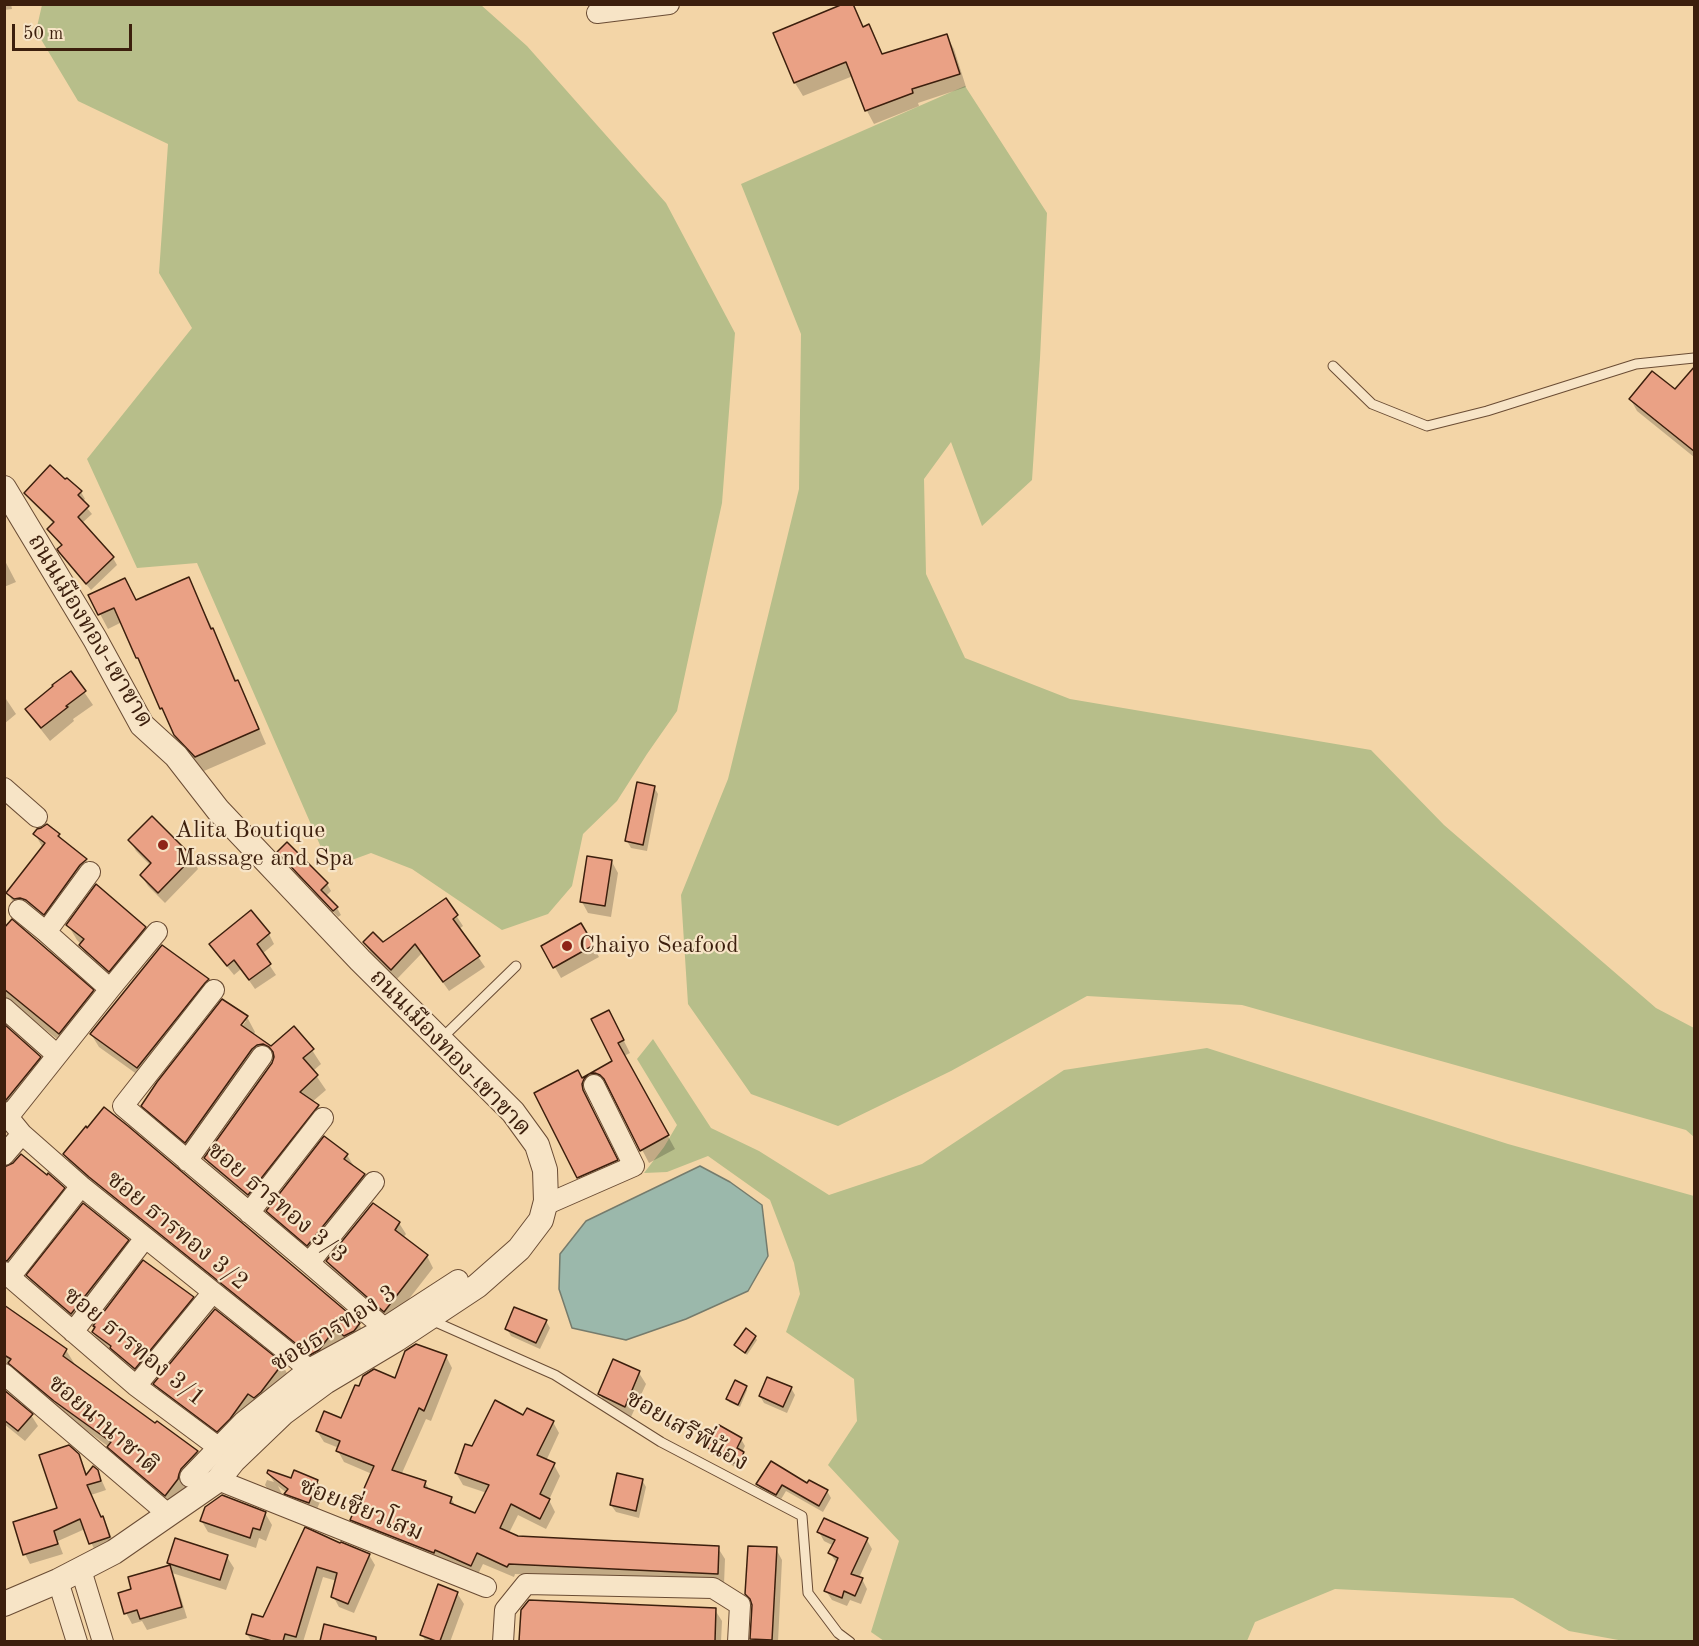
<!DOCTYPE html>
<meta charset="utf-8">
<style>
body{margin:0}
#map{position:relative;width:1699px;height:1646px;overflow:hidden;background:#f3d5a7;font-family:"Old Standard TT",serif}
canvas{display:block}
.frame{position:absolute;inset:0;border:6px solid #3c1f0d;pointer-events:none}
.scale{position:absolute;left:12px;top:24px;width:120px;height:27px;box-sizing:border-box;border:3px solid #3c1f0d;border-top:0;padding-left:8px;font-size:18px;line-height:21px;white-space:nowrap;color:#3c1f0d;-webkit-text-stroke:4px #f7e4c6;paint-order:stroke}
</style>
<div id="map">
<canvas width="1699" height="1646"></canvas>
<div class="frame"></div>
<div class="scale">50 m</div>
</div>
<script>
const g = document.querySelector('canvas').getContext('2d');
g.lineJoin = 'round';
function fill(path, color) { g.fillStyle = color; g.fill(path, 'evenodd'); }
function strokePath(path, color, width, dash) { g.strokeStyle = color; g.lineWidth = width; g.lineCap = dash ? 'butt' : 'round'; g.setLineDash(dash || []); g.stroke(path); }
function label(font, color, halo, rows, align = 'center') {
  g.font = font + ' "Old Standard TT","Noto Serif Thai",serif'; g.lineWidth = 4.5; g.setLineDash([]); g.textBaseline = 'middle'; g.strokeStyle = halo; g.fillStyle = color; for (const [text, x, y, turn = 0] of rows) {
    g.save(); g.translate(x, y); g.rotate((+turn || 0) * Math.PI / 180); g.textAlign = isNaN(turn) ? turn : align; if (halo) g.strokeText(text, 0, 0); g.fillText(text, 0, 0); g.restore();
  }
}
fill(new Path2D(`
 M42 5H481L527 46 666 203 735 333 722 503 677 711 647 754 617 801 583 834 572 886 548 914 502 930 412 869 371 853 330 868 197 563 137 568 87 459 192 328 159 273 168 144 78 101 36 31Z
 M965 86 1047 213 1040 358 1032 480 982 526 951 442 924 479 926 574 965 658 1070 699 1371 750 1444 825 1656 1008 1694 1028V1137L1686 1130 1242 1005 1087 996 951 1071 838 1126 751 1094 688 1004 681 895 728 779 799 489 801 334 741 184Z
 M653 1039 711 1128 759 1151 829 1195 922 1164 1064 1070 1207 1048 1508 1144 1694 1196V1641H1624L1569 1631 1513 1598 1335 1589 1255 1622 1247 1641H884L871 1632 899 1541 828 1465 857 1421 854 1379 786 1332 800 1294 794 1263 770 1200 708 1156 667 1172 644 1173 664 1147 677 1125 637 1059Z`), '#b7be8a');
const water = new Path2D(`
 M700 1166 730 1182 762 1205 768 1256 748 1291 686 1319 626 1340 572 1328 559 1289 560 1254 586 1221Z`);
fill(water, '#9bb8ab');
strokePath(water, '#757b6c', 1.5);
fill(new Path2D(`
 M4 4H11L12 9 4 10Z
 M852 4 864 28 869 26 883 55 946 35 954 49 966 87 918 103 919 106 874 124 867 111 853 76 803 96 795 83 775 34Z
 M1694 376V457L1637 411 1631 400 1675 391Z
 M81 492 85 499 82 502 92 514 82 523 113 558 117 565 91 590 65 559 63 546 53 536 49 529 54 524 30 500 26 493Z
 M4 559 16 582 4 587Z
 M188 579 220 644 237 682 245 696 266 744 204 771 184 750 175 734 162 708 122 622 108 629 90 595 136 601Z
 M71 673 93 705 73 719 74 721 50 741 35 722 27 709Z
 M4 696 16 714 4 724Z
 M654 787 658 794 647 851 631 848 627 841Z
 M152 818 192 858 198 869 165 903 148 886 141 875 151 866 136 851 130 840Z
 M35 834 59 835 63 842 86 860 94 875 53 929 16 908 8 893 43 848Z
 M279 852 327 884 331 891 325 897 337 908 341 915 338 917 283 859Z
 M612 862 618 873 611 917 588 913 582 902Z
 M446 900 463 926 459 929 485 967 449 991 422 953 397 979 371 953 365 943 383 944Z
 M250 912 269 934 274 944 262 954 276 975 255 989 241 969 234 975 217 954 211 945Z
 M68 925 144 928 153 943 118 986 89 960 80 945 81 944 77 940Z
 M581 925 599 957 561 978 543 946Z
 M4 930 92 991 101 1006 68 1048 4 996Z
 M183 963 208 980 215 993 145 1080 99 1047 91 1034Z
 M247 1017 255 1032 253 1035 271 1048 312 1050 321 1064 313 1071 326 1090 312 1102 318 1106 326 1121 256 1209 214 1173 205 1158 275 1059 265 1060 194 1156 152 1121 143 1106ZM242 1021H246L238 1032Z
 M616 1025 630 1053 624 1056 675 1149 649 1163 611 1090 604 1086 591 1092 589 1098 590 1104 624 1173 586 1190 579 1177 582 1079 614 1062Z
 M4 1027 40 1058 47 1070 5 1106Z
 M65 1154 359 1324 367 1338 320 1368 73 1169Z
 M347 1155 355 1168 364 1175 373 1190 316 1260 276 1226 268 1211Z
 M4 1168 63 1188 71 1201 4 1270Z
 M399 1223 406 1234 403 1238 427 1256 433 1268 391 1322 334 1273 327 1262Z
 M127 1241 136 1256 81 1328 37 1291 28 1276Z
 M193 1298 201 1313 144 1383 102 1347 93 1332 96 1328Z
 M4 1307 66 1350 74 1363 72 1365 155 1425 157 1423 197 1452 204 1465 188 1482 185 1487V1492L173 1508 117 1460 109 1447 63 1413 17 1376 11 1366 4 1361Z
 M546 1321 550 1328 540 1349 511 1336 507 1329Z
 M755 1337 757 1340 747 1355 736 1345Z
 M446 1356 452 1368 431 1421 426 1419 402 1473 425 1482 430 1491 451 1498 456 1507 476 1515 487 1493 463 1485 456 1473 473 1448 524 1417 553 1422 559 1433 546 1461 554 1465 560 1476 549 1500 555 1512 546 1529 518 1515 509 1533 518 1538 718 1548 725 1559 724 1585 515 1574 514 1577 483 1564 477 1576 359 1531 352 1520 372 1474 344 1462 338 1451 339 1448 324 1442 317 1431 342 1420 396 1380Z
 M614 1361 639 1373 646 1384 631 1417 606 1405 600 1394Z
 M282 1364 290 1379 226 1446 164 1399 155 1384Z
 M746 1387 747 1390 740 1407 729 1402 728 1399Z
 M791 1388 795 1395 787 1413 764 1403 760 1396Z
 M4 1392 31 1415 38 1426 25 1441 4 1424Z
 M741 1439 745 1446 742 1452 747 1460 742 1471 712 1454 708 1447Z
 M78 1455 88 1476 96 1471 102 1481 106 1490 91 1495 101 1518 108 1528 115 1547 96 1553 85 1529 58 1541 63 1554 30 1564 25 1554 59 1509Z
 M268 1473 292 1480 317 1481 324 1492 315 1514 292 1504 287 1493 278 1486 282 1494 280 1500 272 1496 265 1485 267 1480 274 1482Z
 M642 1480 646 1487 639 1518 616 1512 611 1505Z
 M758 1485H808L827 1491 831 1498 823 1512 786 1491 780 1501 762 1492Z
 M265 1513 272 1525 266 1541 259 1538 256 1548 208 1532 201 1520Z
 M305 1529 369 1555 375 1565 354 1613 339 1607 333 1596 337 1581 323 1577 303 1642H252L247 1634 264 1619Z
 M819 1532 867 1540 872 1549 859 1578 862 1579 867 1589 861 1604 850 1600 847 1606 832 1600 826 1591 837 1564 830 1553 834 1546 824 1541Z
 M776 1549 782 1560 778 1642H752L753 1605 747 1594Z
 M227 1557 234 1568 226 1590 172 1573 175 1578 187 1618 147 1630 142 1621 132 1624 126 1613 133 1590 129 1578 171 1567 168 1563Z
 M457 1593 464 1604 450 1642H426L422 1635Z
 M522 1610H715L722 1621 721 1642H521Z
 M325 1626 360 1640V1642H321Z`), '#0003');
const building = new Path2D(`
 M843 4H853L863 27 869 24 882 54 947 34 960 74 912 89 913 93 865 111 846 62 794 83 773 33Z
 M1695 366V452L1629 399 1652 371 1675 389Z
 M50 465 65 479 67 478 82 491 78 495 89 506 78 517 114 557 86 584 59 552 57 549 62 545 47 529 54 522 24 493Z
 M189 577 211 629 213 628 235 681 238 680 259 729 195 757 174 735 162 708 160 709 138 658H136L114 608 98 615 88 595 125 578 136 600Z
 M71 671 86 691 66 706 68 707 41 728 25 709 53 686 52 685Z
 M637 782 655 786 643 845 625 841Z
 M152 816 193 857 158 893 140 875 151 863 128 840Z
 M47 824 60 834 58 836 87 859 80 865 44 915 26 900 20 898 14 899 6 893 45 843 33 834 37 829 41 828Z
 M287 842 328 883 321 890 338 907 333 911 277 852Z
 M587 856 612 860 605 906 580 902Z
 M96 884 146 927 109 972 79 945 84 939 66 925Z
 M446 898 458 915 453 919 480 956 443 982 415 944 391 970 363 942 373 932 383 942Z
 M251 910 270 933 257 944 271 964 249 980 234 960 227 966 209 944Z
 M12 919 94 990 59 1034 4 989V928Z
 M581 923 594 945 553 968 541 946Z
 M162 945 209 979 205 983 137 1068 90 1034Z
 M222 999 248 1016 241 1025 271 1046 294 1026 314 1049 303 1058 318 1075 300 1092 319 1105 248 1195 204 1158 272 1063 274 1057 273 1052 269 1047 263 1044 257 1045 252 1049 185 1143 141 1106 157 1082Z
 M609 1010 624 1040 618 1043 669 1135 640 1151 604 1079 600 1075 595 1073 589 1074 584 1079 582 1084 583 1090 618 1160 577 1178 534 1093 578 1070 582 1078 612 1061 591 1019Z
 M4 1024 41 1057 6 1100H4Z
 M104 1107 128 1126 360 1323 354 1331 344 1336 335 1329 319 1350 310 1355 89 1177 63 1154 86 1126 87 1128Z
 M324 1136 348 1154 344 1159 365 1174 307 1246 266 1211Z
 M21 1154 47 1175 48 1173 65 1188 7 1261 4 1260V1167L13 1163Z
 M83 1203 129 1240 71 1314 26 1275Z
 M373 1203 400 1222 395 1230 428 1255 384 1312 326 1261Z
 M143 1260 194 1297 135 1369 110 1348 111 1346 92 1332 95 1327 93 1326Z
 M4 1305 67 1349 63 1356 155 1423 157 1421 198 1451 181 1469 179 1474 178 1479 165 1496 107 1447 111 1442 54 1401 8 1363 11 1359 4 1355Z
 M514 1307 547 1320 536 1343 505 1329Z
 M215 1309 283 1363 261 1392 254 1398 248 1394 230 1419 217 1432 153 1384Z
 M746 1328 756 1336 745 1353 734 1345Z
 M416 1344 447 1355 424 1411 419 1408 392 1470 426 1481 424 1487 452 1497 450 1503 475 1513 489 1485 455 1473 465 1444 472 1446 495 1400 523 1415 527 1408 554 1421 537 1455 555 1463 540 1494 550 1499 540 1519 511 1504 500 1528 518 1536 719 1546 718 1574 509 1564 507 1567 477 1553 471 1566 435 1550 434 1553 350 1520 374 1466 336 1451 340 1441 316 1431 324 1411 341 1418 355 1385 359 1386 363 1376 374 1369 395 1378 405 1351Z
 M613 1359 640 1371 625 1407 598 1394Z
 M767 1377 792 1387 783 1407 759 1396Z
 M735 1380 747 1386 738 1405 726 1399Z
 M4 1390 33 1414 18 1431 4 1420Z
 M719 1425 742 1438 737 1448 744 1452 738 1465 706 1447Z
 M69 1445 79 1454 86 1475 93 1466 98 1470 101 1481 87 1485 101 1517 103 1516 110 1537 89 1544 80 1519 54 1531 58 1544 23 1555 13 1522 57 1508 39 1455Z
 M771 1461 807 1483 809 1480 828 1490 819 1506 782 1485 776 1495 756 1484Z
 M268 1470 291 1478 294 1470 318 1480 309 1503 284 1494 288 1489 267 1473Z
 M617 1473 643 1479 636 1511 610 1505Z
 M222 1495 266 1512 260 1530 253 1528 250 1538 200 1521 205 1507Z
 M824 1518 868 1538 851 1574 863 1578 855 1596 844 1591 842 1598 824 1591 838 1558 828 1553 835 1540 817 1532Z
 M305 1527 340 1543 341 1542 370 1554 348 1604 331 1597 337 1573 317 1567 296 1637 285 1634 283 1641H272L246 1634 252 1614 263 1617Z
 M175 1538 228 1555 220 1580 167 1563Z
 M748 1546 777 1547 772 1640 750 1639 752 1605 750 1599 745 1594Z
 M170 1565 182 1607 140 1619 137 1610 124 1614 118 1593 131 1589 128 1577Z
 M438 1584 458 1592 440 1641H436L420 1635Z
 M529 1600 716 1608 715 1641H519L521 1610Z
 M324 1624 376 1637V1641H320Z`);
fill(building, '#eaa185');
strokePath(building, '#3c1f0d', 1.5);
const service = new Path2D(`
 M1333 366 1372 404 1427 426 1487 411 1636 364 1694 358
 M442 1038 516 966
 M431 1320 555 1375 661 1442 802 1516 808 1593 838 1633 850 1642`);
const minor = new Path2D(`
 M597 13 669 4
 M4 788 37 817
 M19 910 46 932 110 989
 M46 932 90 872
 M214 990 123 1106 309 1263 397 1339
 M4 1008 57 1055
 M4 1112 22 1134 81 1186 325 1382
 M9 1116 110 989 157 932
 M4 1155 22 1134
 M187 1161 262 1056
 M545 1205 634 1166 594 1085
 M249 1213 323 1118
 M309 1263 374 1182
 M4 1272 136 1386 230 1456
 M10 1277 81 1186
 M73 1332 145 1238
 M4 1374 169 1515
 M136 1386 213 1292
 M190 1477 244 1421 309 1369 384 1328 458 1280
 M218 1480 486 1587
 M81 1570 103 1642
 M58 1581 77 1642
 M503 1642 505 1610 526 1584 713 1588 740 1605 738 1642`);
const tertiary = new Path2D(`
 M4 488 95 639 142 725 176 756 218 810 360 960 513 1112 537 1145 545 1170 546 1201 541 1220 519 1249 477 1286 397 1339 325 1382 283 1413 234 1460 218 1480 114 1552 58 1581 4 1604`);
strokePath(service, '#6a4c34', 11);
strokePath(minor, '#6a4c34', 22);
strokePath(tertiary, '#6a4c34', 26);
strokePath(service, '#f7e4c6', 9);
strokePath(minor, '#f7e4c6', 20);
strokePath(tertiary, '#f7e4c6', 24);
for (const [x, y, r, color] of [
 [163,845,6,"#8f2418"],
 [567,946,6,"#8f2418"]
]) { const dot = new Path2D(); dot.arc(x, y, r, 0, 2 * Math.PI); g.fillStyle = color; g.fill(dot); strokePath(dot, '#f7e4c6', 2); }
label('24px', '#3c1f0d', '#f7e4c6', [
 ["ถนนเมืองทอง-เขาขาด",90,631,59],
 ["ถนนเมืองทอง-เขาขาด",450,1053,46],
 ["ซอย ธารทอง 3/3",277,1203,40],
 ["ซอย ธารทอง 3/2",177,1231,39],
 ["ซอยธารทอง 3",334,1329,-32],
 ["ซอย ธารทอง 3/1",134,1347,39],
 ["ซอยนานาชาติ",103,1425,41],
 ["ซอยเสรีพี่น้อง",687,1431,30],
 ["ซอยเชี่ยวโสม",361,1510,22]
]);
label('24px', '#3c1f0d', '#f7e4c6', [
 ["Alita Boutique",175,831],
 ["Massage and Spa",175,859],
 ["Chaiyo Seafood",579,946]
], 'left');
</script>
